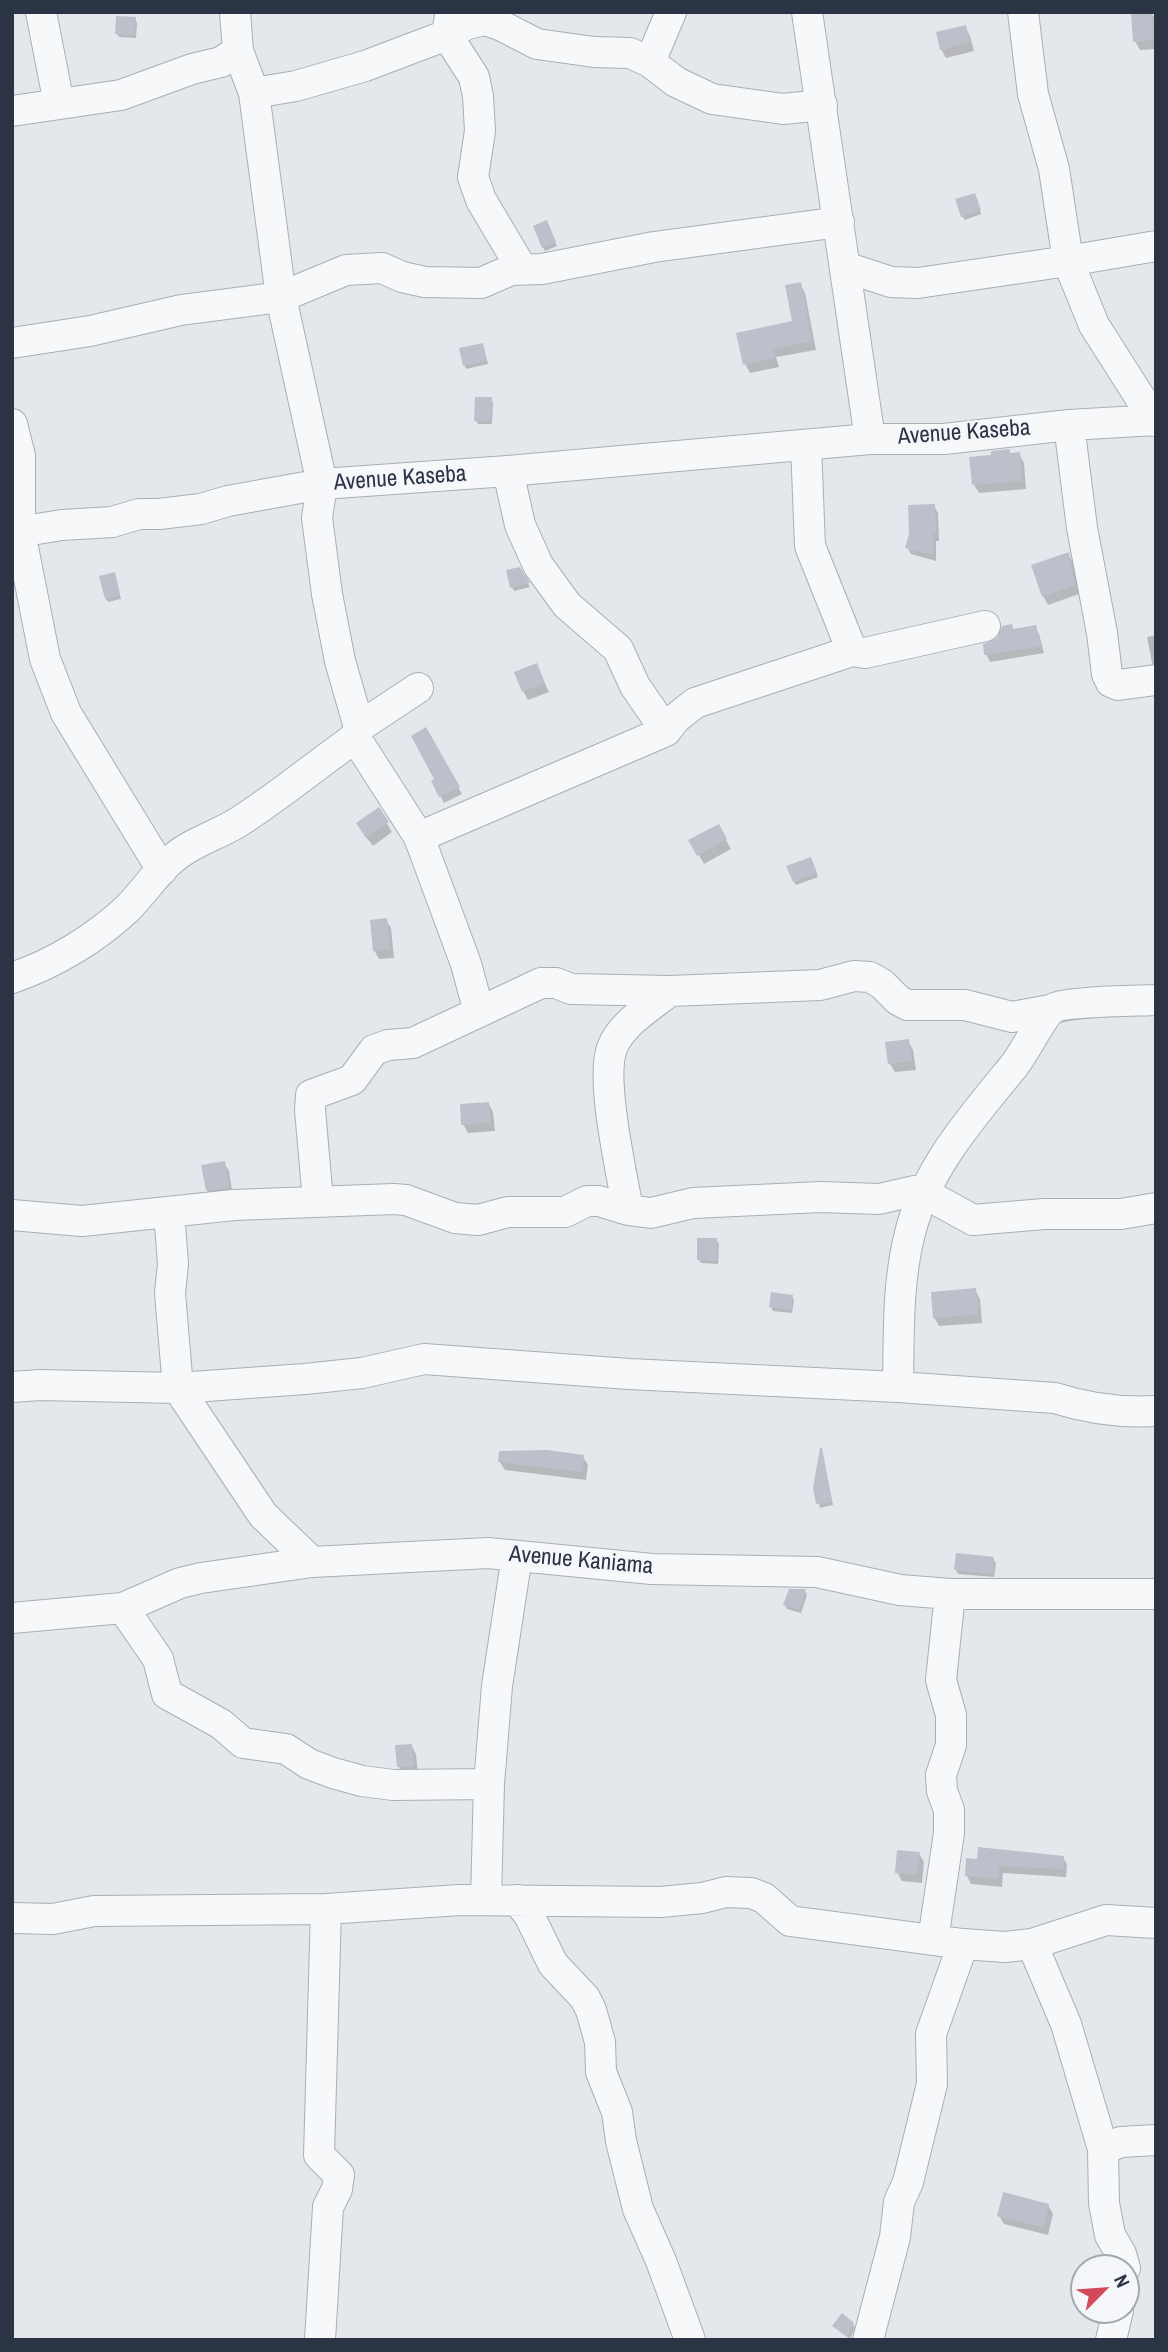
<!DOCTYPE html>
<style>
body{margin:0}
#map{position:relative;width:1168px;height:2352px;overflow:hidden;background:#e4e7ec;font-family:"Archivo Narrow",sans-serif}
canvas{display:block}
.frame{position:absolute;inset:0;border:14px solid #2b3445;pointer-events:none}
.north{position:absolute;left:1070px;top:2254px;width:70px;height:70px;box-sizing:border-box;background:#f4f6f9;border:2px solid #a4a8b1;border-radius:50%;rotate:65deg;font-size:19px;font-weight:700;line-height:28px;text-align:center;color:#2b3445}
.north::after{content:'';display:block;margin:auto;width:24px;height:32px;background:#d1495b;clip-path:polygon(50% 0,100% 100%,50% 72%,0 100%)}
</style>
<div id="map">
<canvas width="1168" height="2352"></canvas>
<div class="frame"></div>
<div class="north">N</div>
</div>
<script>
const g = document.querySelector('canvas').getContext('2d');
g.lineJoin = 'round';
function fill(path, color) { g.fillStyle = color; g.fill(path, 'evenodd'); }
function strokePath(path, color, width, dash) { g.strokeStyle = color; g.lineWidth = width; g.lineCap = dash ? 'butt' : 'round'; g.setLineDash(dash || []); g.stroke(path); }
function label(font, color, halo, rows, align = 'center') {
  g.font = font + ' "Archivo Narrow",sans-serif'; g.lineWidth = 5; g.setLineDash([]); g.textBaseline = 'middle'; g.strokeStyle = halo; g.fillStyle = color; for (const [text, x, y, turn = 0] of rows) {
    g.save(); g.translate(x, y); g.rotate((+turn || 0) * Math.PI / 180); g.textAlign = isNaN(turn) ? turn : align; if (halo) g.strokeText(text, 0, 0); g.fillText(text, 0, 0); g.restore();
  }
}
fill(new Path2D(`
 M1133 12H1151L1155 19 1156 49 1140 50 1135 41Z
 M135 19 137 23 136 38 119 37 117 34Z
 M965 27 970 36 974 51 946 58 941 49Z
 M977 199 981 214 965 220 962 216Z
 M548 226 557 246 545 251 543 247Z
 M800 284 805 293 816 350 776 357 779 367 750 373 745 364 794 323Z
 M484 349 488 364 466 369 464 365Z
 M491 399 493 402 492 424H478L476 420Z
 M1019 454 1024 463 1026 489 979 493 974 485 1011 455Z
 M934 506 938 513 939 541H936V561L911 554 907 547 911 534Z
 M1068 554 1073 562 1079 594 1048 605 1043 596Z
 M519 569 530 587 514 591 512 587Z
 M116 578 121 599 108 602 106 599Z
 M1012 626 1014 631 1035 627 1039 634 1044 653 990 662 986 654Z
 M1156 635V669L1152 663 1147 637Z
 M536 665 549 692 528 700 523 691Z
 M426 730 462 794 444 803 433 782 437 780Z
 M378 809 392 832 373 846 363 833Z
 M718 826 731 849 704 864 691 841Z
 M812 862 818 877 796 885 794 882Z
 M386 920 391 928 394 958 379 959 374 950Z
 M908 1041 913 1050 916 1070 895 1072 890 1064Z
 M488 1103 493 1112 495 1131 468 1133 463 1124Z
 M224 1163 229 1171 233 1196 212 1199 207 1190Z
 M716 1240 719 1243 718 1264 701 1263 699 1260Z
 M975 1290 980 1299 982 1323 939 1326 934 1317Z
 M792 1297 794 1300 792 1313 773 1311 771 1307Z
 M822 1451 833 1505 820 1508 815 1487Z
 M583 1457 588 1465 586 1480 505 1470 500 1462Z
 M993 1559 996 1563 994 1577 958 1574 956 1570Z
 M805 1591 807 1595 801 1613 787 1609 785 1605Z
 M411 1745 416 1754 418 1776H404L399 1767Z
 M919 1854 924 1862 922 1883 902 1881 897 1872Z
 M1063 1857 1067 1865 1066 1877 1003 1873 1002 1887 971 1884 967 1876 968 1860Z
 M1048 2205 1053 2214 1048 2235 1004 2224 999 2216Z
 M853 2324 855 2328 850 2339 835 2326Z`), '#0003');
fill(new Path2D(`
 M1131 12H1151L1153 40 1133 42Z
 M116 16 136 17 135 35 115 34Z
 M966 25 970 42 940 50 936 32Z
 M975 193 981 210 961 217 955 199Z
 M547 220 556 242 542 248 533 226Z
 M801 282 812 341 773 349 775 358 743 365 736 333 792 321 785 285Z
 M483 343 487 361 463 366 459 348Z
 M475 397H492L491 421H474Z
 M1010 449V453L1020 452 1022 481 972 485 969 457 991 455V451Z
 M935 504 936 534H933V555L905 548 909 534 908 505Z
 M1069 552 1075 585 1042 597 1031 565Z
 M520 567 530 583 510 588 506 570Z
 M115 572 120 595 105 599 99 576Z
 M1012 624 1013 629 1036 625 1041 646 984 655 983 644 997 638 1002 626Z
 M537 663 545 683 522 692 514 672Z
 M426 727 460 787 439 797 431 781 434 779 411 736Z
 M379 807 389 822 366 838 356 823Z
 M719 824 727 839 697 856 688 840Z
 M811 857 817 873 793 882 786 866Z
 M387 918 390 949 373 951 370 920Z
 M909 1039 912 1061 888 1064 885 1042Z
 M489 1102 491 1122 461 1125 460 1104Z
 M225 1161 229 1188 206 1190 201 1165Z
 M697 1238H717V1261L697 1260Z
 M976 1288 979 1314 933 1318 931 1292Z
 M771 1292 793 1295 791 1310 769 1307Z
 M820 1448H822L832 1502 816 1504 813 1488Z
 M547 1450 584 1455 582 1472 498 1462 499 1451Z
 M956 1553 994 1557 993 1574 954 1570Z
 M789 1589H806L799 1610 783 1605Z
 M412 1744 414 1767H397L395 1745Z
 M978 1847 1064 1856 1063 1869 999 1866 998 1879 965 1876 966 1858 977 1859Z
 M897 1850 920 1852 917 1875 895 1873Z
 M1003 2192 1049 2204 1043 2227 997 2216Z
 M842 2313 854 2323 847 2337 832 2326Z`), '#bbc0ca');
const minor = new Path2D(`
 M41 12 59 104
 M807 12 870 439
 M1023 12 1033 94 1054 169 1068 261 1094 325 1155 421
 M450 16 447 35 474 77 478 96 480 131 473 177 481 200 522 269
 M650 62 671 12
 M254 93 296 86 365 66 447 35 467 24 485 20 500 25 537 44 594 52 630 53 650 62 676 82 712 99 783 109 822 105
 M12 111 121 95 192 69 221 62 238 51
 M845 267 891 282 918 283 1068 261 1156 246
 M12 343 90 331 181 310 281 297 346 270 382 268 402 277 425 282 481 283 511 270 542 269 654 247 839 222
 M12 424 20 456V532L45 659 66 713 162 870
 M1069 425 1082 528 1102 633 1107 674 1111 682 1118 685 1156 680
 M806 445 810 546 852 651
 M508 471 520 525 538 565 567 605 618 649 635 686 666 731
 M12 533 62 525 112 522 139 514H159L201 509 228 501 322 484 508 471 870 439H944L1069 425 1156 420
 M359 727 418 688
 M355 737 419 837 466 964 479 1012
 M419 837 666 731 675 719 695 703 852 651 865 653 985 626
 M12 978C53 964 95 939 127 909 146 890 160 866 183 851 201 839 222 833 240 821 276 798 310 770 345 745L355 737 359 727 340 661 327 594 317 518 322 484 281 297 254 93 238 51 235 12
 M318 1201 310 1110 311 1095 352 1080 374 1050 388 1045 413 1043 541 983H556L571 989 670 991 820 985 854 976 870 977 882 984 898 1000 907 1005H965L1012 1017 1050 1010
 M628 1210C622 1174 600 1080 612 1048 621 1024 651 1006 670 991
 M169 1212 173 1264 170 1293 178 1388 263 1515 312 1562
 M12 1215 82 1221 234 1205 394 1199 406 1200 455 1218 478 1220 508 1212H565L587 1201H599L628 1210 651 1213 693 1203 821 1197 879 1199 914 1191 924 1193 973 1220 1044 1214H1121L1156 1208
 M12 1387 40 1385 178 1388 305 1379 362 1373 424 1359 629 1374 898 1387 1055 1398C1089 1409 1121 1413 1156 1411
 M898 1387C899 1336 897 1283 910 1233 926 1169 972 1117 1013 1067 1024 1054 1041 1018 1051 1010 1061 1001 1137 1001 1156 1000
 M123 1608 158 1659 167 1694 221 1724 243 1743 286 1749 309 1764 333 1773 362 1781 393 1785 489 1784
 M12 1618 123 1608 180 1583 201 1578 312 1562 488 1553 652 1569 817 1572 900 1590 950 1594H1156
 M486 1900 489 1784 497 1686 517 1556
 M517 1900 529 1915 553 1964 585 1998 591 2010 600 2042 601 2072 617 2112 621 2141 638 2209 661 2261 690 2340
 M12 1918 53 1919 94 1911 326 1909 460 1900 661 1902 702 1898 726 1892 751 1893 764 1898 790 1921 963 1944 1005 1947 1032 1944 1106 1920 1156 1923
 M933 1940 949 1833V1810L942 1791 941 1775 951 1745V1715L941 1680 950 1594
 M1032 1944 1066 2024 1103 2149 1104 2203 1110 2235 1121 2254 1125 2268
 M1103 2149 1121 2142 1156 2140
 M320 2340 328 2207 337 2189 339 2175 319 2155 326 1909
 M868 2340 895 2237 899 2202 908 2182 932 2084 931 2034 963 1944
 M1111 2340 1118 2310`);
strokePath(minor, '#a9aeb7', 32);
strokePath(minor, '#f7f8fa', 30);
label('23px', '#2b3445', '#f4f6f9', [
 ["Avenue Kaseba",964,433,-4],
 ["Avenue Kaseba",400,479,-4],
 ["Avenue Kaniama",581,1561,5]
]);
</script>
